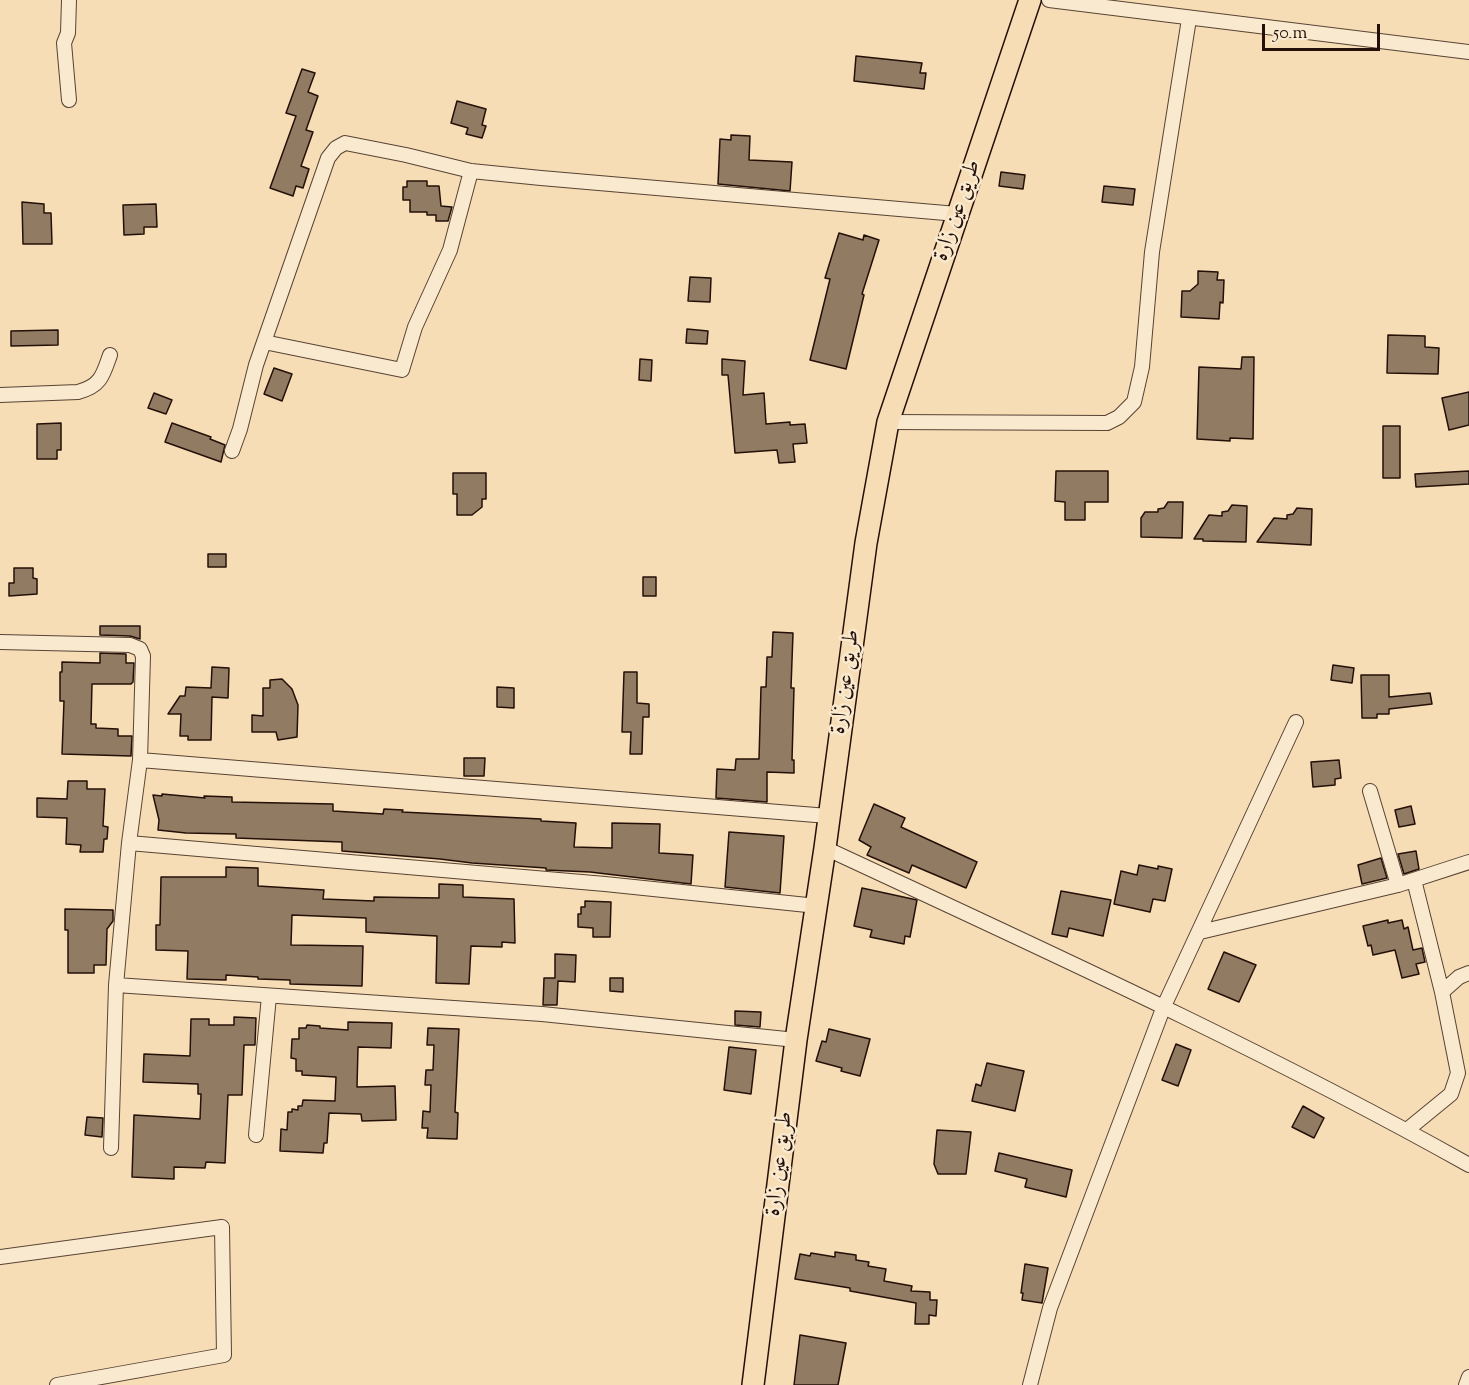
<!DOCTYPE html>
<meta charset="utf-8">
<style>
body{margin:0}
#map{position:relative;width:1469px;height:1385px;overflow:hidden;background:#f6ddb5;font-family:"Sorts Mill Goudy",serif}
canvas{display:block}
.scale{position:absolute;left:1262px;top:24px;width:118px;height:27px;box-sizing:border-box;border:3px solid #241009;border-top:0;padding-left:8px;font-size:18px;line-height:21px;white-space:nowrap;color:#241009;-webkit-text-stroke:4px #f9e9cf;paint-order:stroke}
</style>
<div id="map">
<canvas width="1469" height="1385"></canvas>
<div class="scale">50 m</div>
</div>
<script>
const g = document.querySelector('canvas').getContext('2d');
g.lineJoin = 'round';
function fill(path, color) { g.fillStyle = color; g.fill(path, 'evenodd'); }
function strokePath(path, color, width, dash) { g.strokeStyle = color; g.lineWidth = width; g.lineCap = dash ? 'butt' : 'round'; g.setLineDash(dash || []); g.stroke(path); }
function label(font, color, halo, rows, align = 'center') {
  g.font = font + ' "Sorts Mill Goudy",Amiri,serif'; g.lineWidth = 5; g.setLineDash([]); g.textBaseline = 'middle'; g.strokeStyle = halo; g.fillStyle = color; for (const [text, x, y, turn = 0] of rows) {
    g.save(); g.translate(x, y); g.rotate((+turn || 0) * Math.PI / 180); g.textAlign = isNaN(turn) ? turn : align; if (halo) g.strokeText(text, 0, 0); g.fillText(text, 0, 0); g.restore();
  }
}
const building = new Path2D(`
 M856 56 922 63 920 73H926L924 89 854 81Z
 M302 69 315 73 308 92 318 96 306 130 313 132 301 166 309 169 303 188 296 186 293 196 270 188 296 116 286 113Z
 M457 101 486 109 482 125 486 126 482 138 466 134 468 128 451 123Z
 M731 135 750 136 749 160 792 162 790 191 718 184 720 139 731 140Z
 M1001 172 1025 175 1023 189 999 186Z
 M407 181H427V186H439L441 206 452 207 448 221H436V215H427V212H410V200H403V187H407Z
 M1104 186 1135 189 1133 205 1102 202Z
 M22 202 44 204V213H51L52 244H23Z
 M156 204 157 227H144V234L124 235 123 205Z
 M839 233 863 240 864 235 879 240 862 294 864 295 846 369 810 360 830 279 825 278Z
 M1198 271 1218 272 1217 280H1224L1223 303 1220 302 1219 319 1181 317 1182 291H1190L1198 284Z
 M690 277 711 278 710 302 688 301Z
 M687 329 708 331 707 344 686 343Z
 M58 330V345L11 346V331Z
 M1388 335 1425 336V347L1439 348 1438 374 1387 373Z
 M1242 357H1254L1253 439 1230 438V441L1197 439 1199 367 1241 369Z
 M640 359 652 360 651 381 639 380Z
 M722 359 745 361 743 395 764 393 766 424 790 422V425L805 424 807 443 793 444 795 462 779 463 777 450 735 453 728 375H722Z
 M274 368 292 374 282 401 264 394Z
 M1469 392V425L1449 430 1442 398Z
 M154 393 172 400 166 414 148 408Z
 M61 423V450H57V459H37V424Z
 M172 423 211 437 210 439 225 445 221 462 165 442Z
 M1383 426H1400V478H1383Z
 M1056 471H1108V502H1085V520H1065V502L1055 501Z
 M1469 471V484L1416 487 1415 474Z
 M453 473H486V499H482V507L472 515H457V494H453Z
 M1168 502H1183L1182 538 1141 537V518L1145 512H1158V509L1164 508Z
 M1232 505 1247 506 1246 542 1203 541V539H1194L1209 515 1222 516V512L1228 511Z
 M1297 508 1312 509 1311 545 1257 542 1274 518 1287 519V515L1293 514Z
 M208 554H226V567H208Z
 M14 568H33V578L37 579V594L9 596V583H14Z
 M643 577H656V596H643Z
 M100 626H140V639L130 636 100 635Z
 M773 632 793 633 791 688H794L792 760H794V773L767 772V802L716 798 717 769 735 770 736 759H759L761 687H766L767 657H772Z
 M100 653 126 654V663H134L133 682 131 684H92L91 724H96V728L118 729V736H132L131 756 62 754 64 701H60V672H62V662L100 663Z
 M1333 665 1354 668 1352 683 1331 680Z
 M212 667 229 668 228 698 212 697 211 740H188V736H180L181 714H168L180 696H185L186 687 211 688Z
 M624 672H637V703L649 704V717H643L642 754H630L631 732H622Z
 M1361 675H1389V697L1430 693 1432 704 1389 709V714H1377V718H1362Z
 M282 679 292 689 298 705 297 737 278 740 276 732H252V715L263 716V688H270V680Z
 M497 687 514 688V708L497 707Z
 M464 758H485L484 776H464Z
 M1339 760 1341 778 1335 779V785L1313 787 1311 762Z
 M68 781H87V789H105L103 826 108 827 107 839H104L103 852H80L81 845 66 844 67 818 37 817V798L67 799Z
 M162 794 205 798 204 796 232 797V802L333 804V811L383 814 384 809 403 810 402 812 541 819V821L576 823 574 847 612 848V823L660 824 659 853 693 855 691 884 590 872 546 870V868L472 863 440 859 342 851V842L236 838V834L186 833 158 830 159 820 153 795 162 796Z
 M874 804 905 818 901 827 977 862 966 888 912 865 909 873 867 855 871 847 859 840Z
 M1411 806 1415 824 1399 827 1395 810Z
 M729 832 784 836 780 893 725 887Z
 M1416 851 1419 869 1404 874 1398 854Z
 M1381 858 1387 878 1362 884 1358 865Z
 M1139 865 1158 869V866L1172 869 1165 901 1153 899 1150 912 1114 904 1121 871 1137 875Z
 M226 867 258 868V886L324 890 323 899 374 901V897L439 898V884L463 885V897L514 899 515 943 502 942V947L471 946 469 984 436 983 437 936 366 932V918L292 915 291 945 363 946 362 986 290 984V980L258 979V977L226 975V980L187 979 188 951 156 950V925H160L161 877H226Z
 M862 888 917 900 910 937 905 936 904 944 870 937 872 930 854 926Z
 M1061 891 1111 900 1103 936 1069 928 1067 937 1052 934Z
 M585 901 611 902 610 937H593V928L578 927V914H581V907H585Z
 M65 909 113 910V921L107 929 106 965H94V973H68V930H65Z
 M1388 920V923L1402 920 1404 929 1408 927 1413 950 1422 948 1425 962 1416 964 1419 974 1402 978 1395 950 1373 955 1371 945 1368 946 1363 926Z
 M1224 952 1256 965 1239 1002 1208 989Z
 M555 954 576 955 575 982 558 981 557 1005H543L544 978H555Z
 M610 978H623V992L610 991Z
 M735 1011 761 1012 760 1027 735 1025Z
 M234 1017 256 1018 255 1045H244L242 1095H228L225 1163 206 1162 205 1168 174 1167V1179L132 1177 134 1115 200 1119 201 1094H198V1084L143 1082 144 1054 190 1056 191 1019H209V1025H234Z
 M348 1022 392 1023 391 1048 358 1047 357 1087 395 1086 396 1120 362 1121 361 1114 329 1113 327 1143H324L323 1153 280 1151 281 1129 287 1130 288 1112H292V1109L298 1110V1106H302L303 1100 335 1101 336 1077 302 1075V1071H296V1059L291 1058 292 1039H299V1028H306L307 1025 320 1026V1028L348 1030Z
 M428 1028 459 1029 455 1112 458 1113 457 1139 427 1138 428 1128H422L423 1111 430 1112 431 1085H425L426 1070H433L434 1045H427Z
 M829 1029 870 1039 860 1076 841 1071 842 1068 816 1061 822 1041 826 1042Z
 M1176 1044 1191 1050 1178 1086 1162 1080Z
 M729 1047 756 1050 751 1094 724 1090Z
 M987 1063 1024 1071 1015 1111 972 1101 976 1084 981 1086Z
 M1303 1106 1324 1118 1314 1138 1292 1127Z
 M87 1117 103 1118 102 1137 85 1135Z
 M937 1130 971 1132 966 1174H938L934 1164Z
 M999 1153 1072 1170 1066 1197 1025 1187 1027 1179 995 1171Z
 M835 1252 856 1255V1260L869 1262 868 1266 886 1269 884 1281 912 1286 911 1291 930 1292V1300H937L936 1316 929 1315V1324H915L916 1303 850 1291V1288L795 1279 800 1254 810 1256 811 1253 835 1257Z
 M1025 1264 1048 1268 1042 1303 1022 1300 1023 1293H1021Z
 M800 1335 846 1343 838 1385H794Z`);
fill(building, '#917b62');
strokePath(building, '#241009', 1.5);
const minor = new Path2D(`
 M69 0 68 33 64 43 69 100
 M1049 0 1469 52
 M264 342 402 370 415 327 450 250 471 171
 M0 395 78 392C101 386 103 375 110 355
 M888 422 1107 423 1119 417 1134 402 1142 367 1152 252 1189 19
 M232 451 240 429 256 365 328 158 336 148 345 143 406 155 471 171 541 178 957 214
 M0 642 130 645 140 649 143 656 140 760 129 843 116 985 111 1148
 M140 760 828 816
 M1370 791 1398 885
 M129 843 605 884 817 906
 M825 848C1042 949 1260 1048 1469 1165
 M1200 932 1398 885 1469 862
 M116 985 542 1014 796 1040
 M1442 992 1459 977 1469 973
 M1407 1130 1451 1094 1458 1073 1442 992 1414 880
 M256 1135 269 996
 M0 1257 222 1227 224 1355 57 1385
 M1030 1385 1050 1308 1164 1006 1296 722
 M1466 1385 1469 1377`);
const primary = new Path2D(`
 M753 1385 796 1040 825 848 866 543 888 422 1030 0`);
strokePath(minor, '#584334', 16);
strokePath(primary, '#241009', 24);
strokePath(minor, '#f9e9cf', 14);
strokePath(primary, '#f6ddb5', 21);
label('22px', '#241009', '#f9e9cf', [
 ["طريق عين زارة",959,211,-71],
 ["طريق عين زارة",847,682,-82],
 ["طريق عين زارة",781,1164,-83]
]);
</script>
